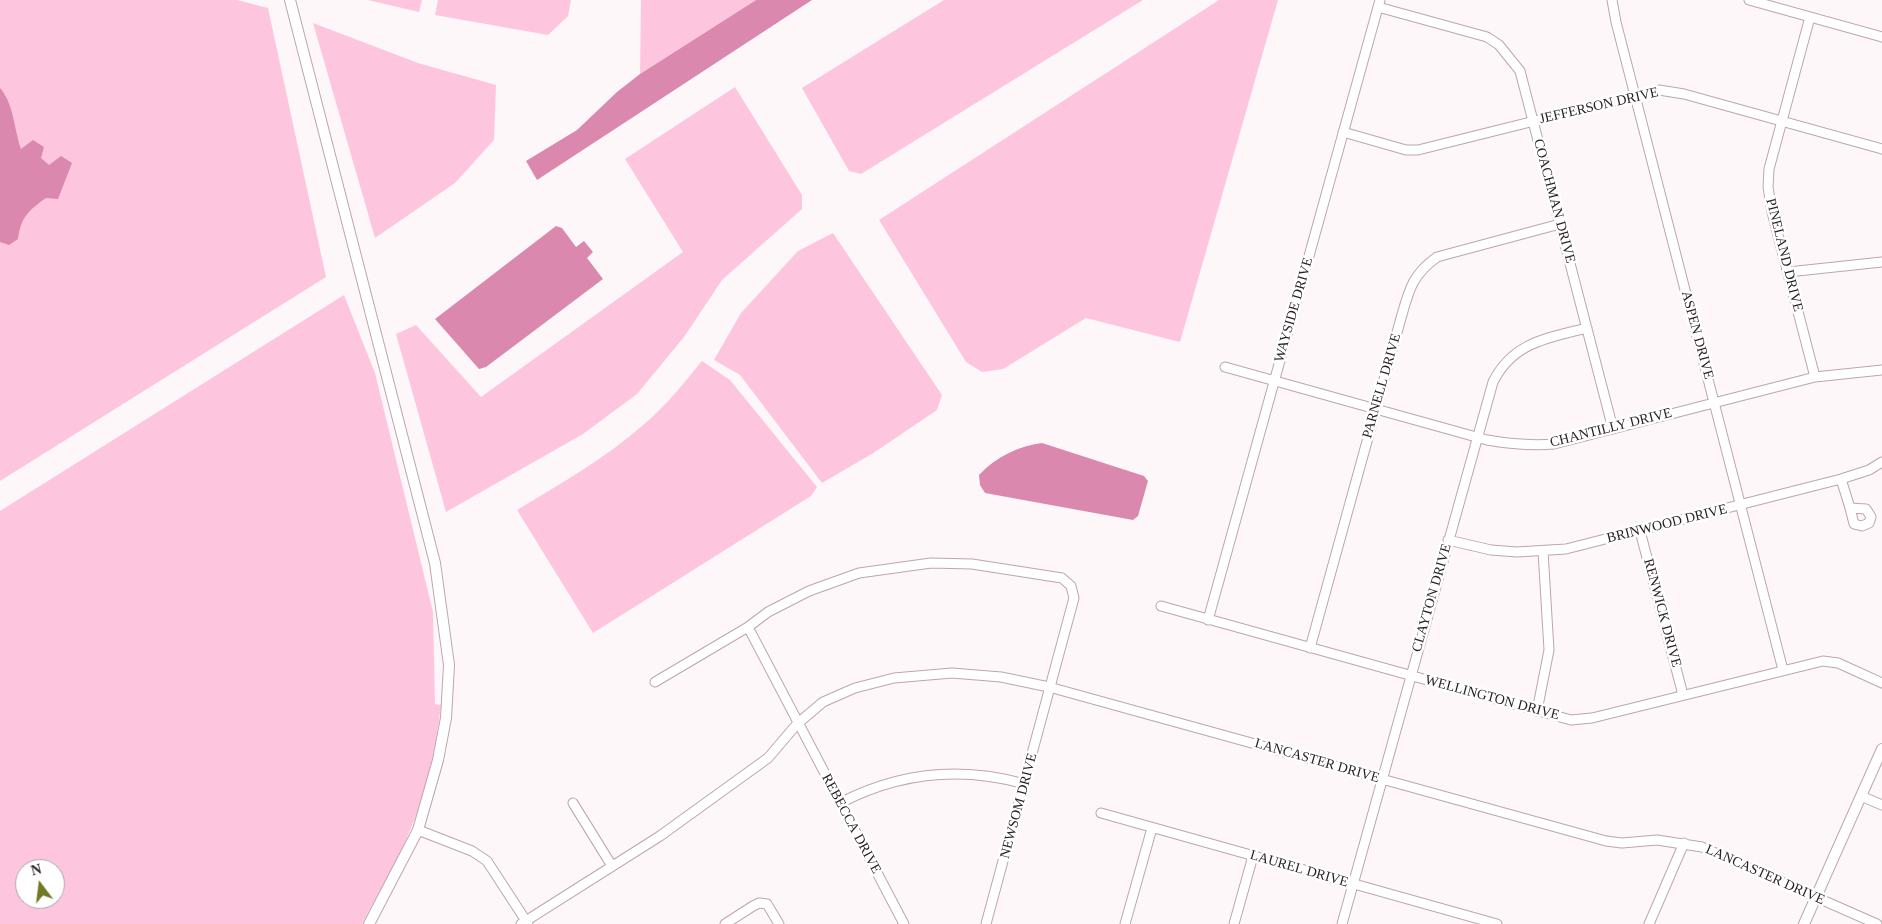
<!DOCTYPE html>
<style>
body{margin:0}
#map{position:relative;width:1882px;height:924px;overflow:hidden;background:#fdf7f9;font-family:Georgia,serif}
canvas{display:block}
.north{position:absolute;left:15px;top:859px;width:50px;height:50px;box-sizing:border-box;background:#fff;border:1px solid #a9a5a7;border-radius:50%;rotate:345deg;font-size:14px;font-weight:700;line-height:20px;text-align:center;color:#271d22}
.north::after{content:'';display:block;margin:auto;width:18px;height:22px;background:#717924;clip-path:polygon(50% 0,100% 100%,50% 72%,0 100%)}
</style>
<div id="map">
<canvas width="1882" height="924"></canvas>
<div class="north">N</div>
</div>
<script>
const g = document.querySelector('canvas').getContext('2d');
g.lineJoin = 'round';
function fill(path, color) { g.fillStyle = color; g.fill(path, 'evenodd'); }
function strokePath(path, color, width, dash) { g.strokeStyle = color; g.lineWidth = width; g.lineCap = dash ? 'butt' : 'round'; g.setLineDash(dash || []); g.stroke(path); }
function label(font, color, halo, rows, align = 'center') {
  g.font = font + ' Georgia,serif'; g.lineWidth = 5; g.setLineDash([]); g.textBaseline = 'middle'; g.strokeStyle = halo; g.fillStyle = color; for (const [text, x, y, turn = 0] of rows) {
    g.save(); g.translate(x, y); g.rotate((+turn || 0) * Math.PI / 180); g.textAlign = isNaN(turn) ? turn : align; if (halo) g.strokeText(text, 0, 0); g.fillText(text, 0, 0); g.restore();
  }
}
fill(new Path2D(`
 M0 0H237L268 8 326 277 0 481Z
 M368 0H422L419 12Z
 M438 0H571L568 16 548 35 435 15Z
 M641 0H756L640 74Z
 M944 0H1143L861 174 849 171 802 88Z
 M1219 0H1278L1180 342 1086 318 1003 369 982 372 966 362 879 220Z
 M313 23 418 63 496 85 494 140 455 183 375 238Z
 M735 87 802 195V209L722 280 684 337 637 394 583 434 446 512 396 334 416 325 481 397 683 252 625 159Z
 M833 233 942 395 937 410 875 452 822 483 740 375 714 360 741 313 798 251Z
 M344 295 375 373 433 612 435 704 441 705C436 749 426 794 408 835 395 866 377 894 362 924H0V511ZM25 869H55V899H25Z
 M702 361 730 380 817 487 811 496 593 633 517 510C560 484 604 459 642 426 665 407 683 384 702 361Z`), '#fec6de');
fill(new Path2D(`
 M756 0H812L537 180 526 161 577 130 617 92 640 74Z
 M0 88C14 104 14 129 21 149L33 140 44 147 41 158 49 165 61 156 72 163 58 199 46 198C28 211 21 217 18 239L9 245 0 242Z
 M556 226 562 228 576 247 584 241 593 252 587 258 603 279 486 367 479 369 435 319Z
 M1042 443 1144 476 1148 481 1138 516 1133 520 985 493 980 485 979 475C996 457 1018 446 1042 443Z`), '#db88af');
const minor = new Path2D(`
 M1612 0 1616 22 1783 670
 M1749 0 1882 37
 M1378 7 1487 37 1499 45 1520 71 1613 429
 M1810 17 1769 169 1768 187 1772 212 1815 377
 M1343 132 1406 150H1418L1659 90 1684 94 1882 149
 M1788 272 1882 262
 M1225 367 1487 440C1510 444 1531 446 1554 444L1815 377 1882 370
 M1841 479 1850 508
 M1850 508 1866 509 1871 517 1869 523 1862 526 1854 524Z
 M1640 531 1683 695
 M1448 540 1491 550 1517 552 1566 549 1841 479 1869 470 1882 462
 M1161 606 1571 720 1592 718 1823 661 1838 663 1882 683
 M1208 620 1380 0
 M748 627 904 924
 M1310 648 1401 318C1409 290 1412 275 1437 257L1560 224
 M655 682 748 627 768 612 809 591 859 573 931 563 972 564 1062 578 1071 586 1074 598 986 924
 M1537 711 1549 650 1543 551
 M1861 796 1882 805
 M573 803 612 866
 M840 803C900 772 961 766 1025 784
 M1101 813 1497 924
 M418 830 472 851 487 861 528 924
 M521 924 660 836 768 758 797 724 823 702 855 688 894 678 952 673 1001 677 1049 687 1606 841 1622 843 1657 840 1702 847 1877 924
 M725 924 753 906 759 903 767 904 779 924
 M1125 924 1152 828
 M1234 924 1253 856
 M1342 924 1493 382C1513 342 1548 338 1587 328
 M1649 924 1684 843`);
const tertiary = new Path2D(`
 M290 0 435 563 449 665 446 718 438 760 418 830 369 924
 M1804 924 1882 749`);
strokePath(minor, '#bfa4af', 11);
strokePath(tertiary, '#bfa4af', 12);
strokePath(minor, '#fff', 9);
strokePath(tertiary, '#fff', 10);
label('14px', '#271d22', '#fff', [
 ["JEFFERSON DRIVE",1599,106,-13],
 ["COACHMAN DRIVE",1554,201,75],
 ["PINELAND DRIVE",1784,255,76],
 ["WAYSIDE DRIVE",1294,310,-74],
 ["ASPEN DRIVE",1697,335,75],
 ["PARNELL DRIVE",1382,386,-74],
 ["CHANTILLY DRIVE",1611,428,-14],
 ["BRINWOOD DRIVE",1667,524,-14],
 ["CLAYTON DRIVE",1432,598,-74],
 ["RENWICK DRIVE",1662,613,75],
 ["WELLINGTON DRIVE",1492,698,15],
 ["LANCASTER DRIVE",1317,761,16],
 ["NEWSOM DRIVE",1019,806,-75],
 ["REBECCA DRIVE",851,824,62],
 ["LAUREL DRIVE",1299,869,16],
 ["LANCASTER DRIVE",1765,875,24]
]);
</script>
